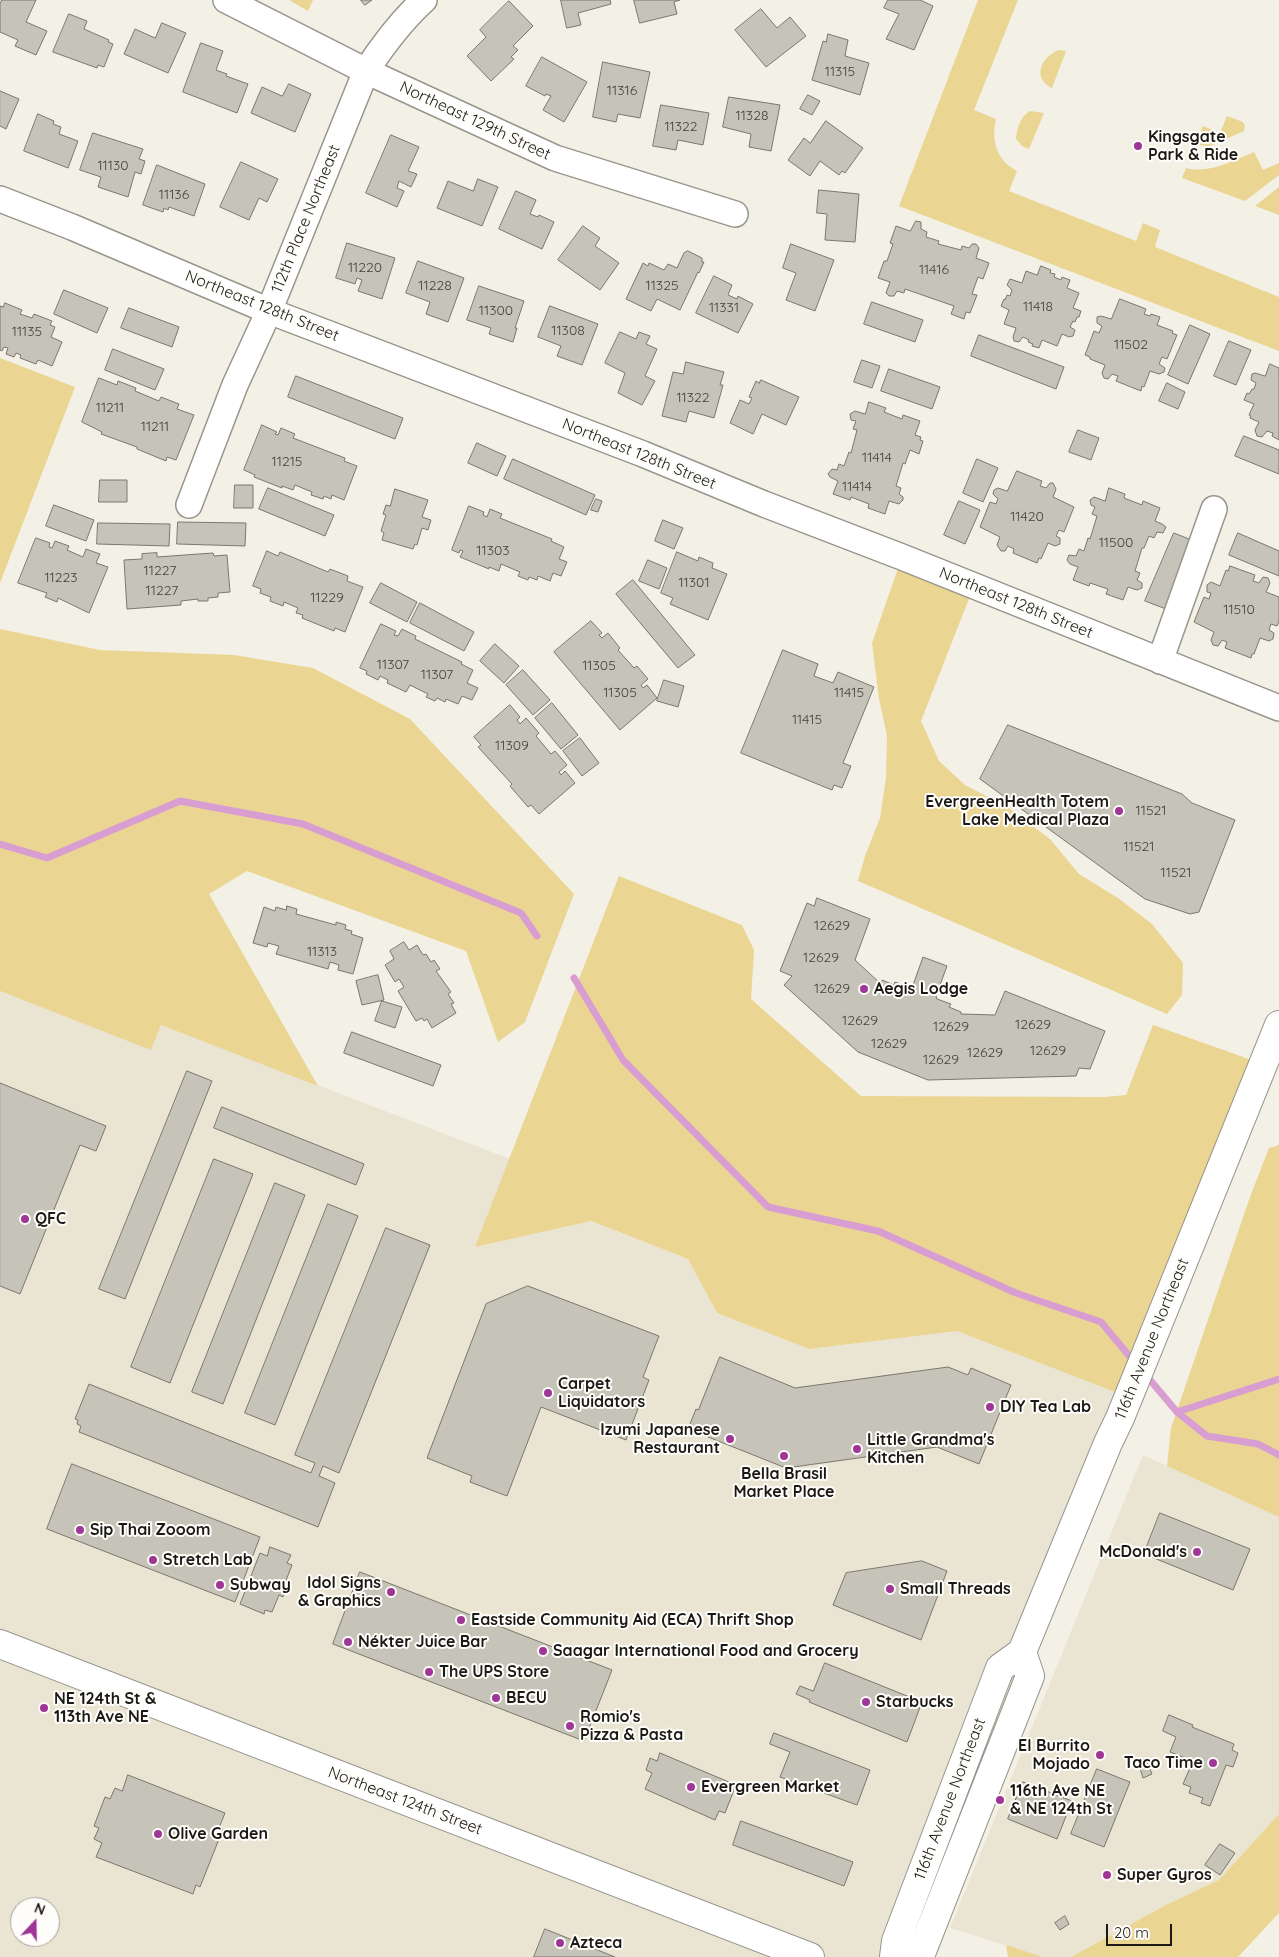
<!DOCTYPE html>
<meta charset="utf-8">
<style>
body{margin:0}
#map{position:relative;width:1279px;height:1957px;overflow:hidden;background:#f3f0e5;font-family:Quicksand,sans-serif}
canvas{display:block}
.north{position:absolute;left:10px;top:1897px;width:50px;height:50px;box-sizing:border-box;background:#fefdf9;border:1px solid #a3a29e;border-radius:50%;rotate:21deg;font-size:14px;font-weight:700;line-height:20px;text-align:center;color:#1a1915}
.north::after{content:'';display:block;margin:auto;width:18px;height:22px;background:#9f3597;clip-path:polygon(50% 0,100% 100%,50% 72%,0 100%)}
.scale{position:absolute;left:1106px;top:1924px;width:66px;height:22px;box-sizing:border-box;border:2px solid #1a1915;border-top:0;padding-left:6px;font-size:15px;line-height:18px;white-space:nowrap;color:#1a1915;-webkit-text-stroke:4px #fefdf9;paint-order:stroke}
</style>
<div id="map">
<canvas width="1279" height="1957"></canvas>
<div class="north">N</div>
<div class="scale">20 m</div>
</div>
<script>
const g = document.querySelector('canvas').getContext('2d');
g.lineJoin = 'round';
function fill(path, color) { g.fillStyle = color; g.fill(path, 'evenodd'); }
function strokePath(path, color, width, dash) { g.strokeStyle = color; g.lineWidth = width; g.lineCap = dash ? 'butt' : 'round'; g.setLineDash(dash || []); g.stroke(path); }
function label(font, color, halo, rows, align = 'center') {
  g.font = font + ' Quicksand,sans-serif'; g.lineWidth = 4; g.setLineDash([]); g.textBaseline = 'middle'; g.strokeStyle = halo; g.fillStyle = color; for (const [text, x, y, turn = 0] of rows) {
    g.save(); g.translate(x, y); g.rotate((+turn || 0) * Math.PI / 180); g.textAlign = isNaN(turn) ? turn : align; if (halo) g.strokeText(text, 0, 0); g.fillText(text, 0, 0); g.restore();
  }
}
fill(new Path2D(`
 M0 991 151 1049 161 1025 510 1159 475 1247 590 1221 688 1259 717 1313 809 1349 957 1331 1128 1397 902 1957H0ZM20 1907H50V1937H20Z
 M1143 1455 1279 1517V1814L1219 1880 1166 1905 1071 1957H1043L950 1928Z`), '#eae4d3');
fill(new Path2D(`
 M289 0H313L308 11Z
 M978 0H1018L974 110 996 119C991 140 996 160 1017 171L1009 191 1136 241 1143 223 1160 230 1155 247 1279 297V351L899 206Z
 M1059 50 1066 51 1052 88C1031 78 1042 56 1059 50Z
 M1030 111 1044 113 1029 149 1022 146 1016 139C1017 128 1020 117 1030 111Z
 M1227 116 1243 122 1245 126 1244 131 1210 146 1196 145 1203 126 1220 133Z
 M1254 152 1263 170 1279 163V175L1245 201 1182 178 1186 168C1210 174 1232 161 1254 152Z
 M1279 187V215L1255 206Z
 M0 358 75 387 0 583Z
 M902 557 974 586 921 721 939 761 965 785 1009 808 1050 839 1079 874 1118 898 1152 924 1183 963 1182 995 1167 1014 858 881 865 856 880 818 886 778 887 735 879 699 872 643Z
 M0 629 100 650 234 655 313 668 410 719 574 894 525 1022 498 1042 466 951 247 871 209 894 318 1086 161 1025 151 1050 0 991Z
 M619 876 742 925 754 950 751 999 861 1096 1105 1097 1126 1095 1153 1025 1263 1064 1128 1397 957 1331 809 1349 717 1313 688 1259 591 1221 475 1247Z
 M1279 1145V1517L1167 1466 1171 1428 1250 1197 1269 1148Z
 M1279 1814V1913L1238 1957H1071L1166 1905 1219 1880Z
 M1006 1945 1043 1957H1008Z`), '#ebd593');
strokePath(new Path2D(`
 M0 844 47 858 180 801 303 824 521 913 537 936
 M574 978 623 1060 768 1207 878 1231 1016 1293 1101 1322 1136 1364
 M1145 1374 1177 1412 1207 1436 1258 1444 1279 1455
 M1177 1412 1279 1379`), '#d99ed1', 7);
const building = new Path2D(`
 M2 0H36L26 22 47 31 36 55 15 46 18 40 0 32V4Z
 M361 0H372L365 5Z
 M561 0H610L611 4 578 13 581 25 567 28Z
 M634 0H680L674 2 677 14 640 23Z
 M888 0H920L933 6 914 50 886 39 899 14 884 8Z
 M509 1 533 26 513 46 518 50 511 57 514 59 491 81 467 56 486 37 480 30Z
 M761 9 777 28 790 17 806 36 766 67 735 30Z
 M69 14 87 21 84 29 109 40 108 42 113 44 104 67 98 65 97 68 53 52Z
 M162 23 186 33 168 73 124 54 135 29 155 38Z
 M828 34 848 40 845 56 869 63 860 95 812 80 823 41 826 42Z
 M201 43 223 51 216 70 227 74 226 76 248 84 237 113 183 92Z
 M542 57 587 82 564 122 543 110 551 96 546 94 545 96 526 86Z
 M603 62 650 72 640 118 618 114 616 122 593 117Z
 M289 84 311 94 295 132 251 113 262 87 282 96Z
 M0 91 19 99 6 129 0 126Z
 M808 95 820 101 812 115 800 109Z
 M729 97 780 105 771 151 749 147 751 134 723 127Z
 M661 105 709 113 703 145 678 140 676 150 653 146Z
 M38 114 54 121 53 124 61 127 59 134 78 141 68 168 24 151Z
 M826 121 863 148 845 173 842 171 839 175 820 161 810 176 788 160 804 138 810 143Z
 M93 133 143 149 139 159 145 161 141 174 135 172 128 197 98 187 101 177 80 170Z
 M391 135 419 147 408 171 417 174 411 187 399 181 397 188 404 191 397 207 366 193Z
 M241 162 278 179 267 202 259 198 249 220 220 207Z
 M157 165 205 184 194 216 169 207 168 210 164 208 163 212 143 205Z
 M478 179 498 187 482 226 437 208 448 181 473 191Z
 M819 190 859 194 855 242 825 240 827 214 817 213Z
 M516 191 536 200 530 214 538 217 539 215 554 222 542 249 499 229Z
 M916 221 921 222V229L927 232 926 237 939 241 938 244 961 250 962 246 969 248 972 244H976L979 248 976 258 989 263 983 279 978 277 972 294 977 295 970 313 966 312 964 319 951 314 954 306 905 289 904 293 897 291 894 296H889L886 293 890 282 878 278 884 261H887L893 244 890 243 896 226 910 231Z
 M583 226 600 238 595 246 619 263 600 290 558 260Z
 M347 243 395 258 382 299 358 291 362 280 357 278 355 284 336 278Z
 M791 244 834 260 815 311 786 300 796 273 783 268Z
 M688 251 702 258V262H704L699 273 698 272 680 310 657 299 651 311 626 299 643 263 648 266 649 263 664 270 668 264 677 268 684 253Z
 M418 261 464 278 448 322 426 314 430 302 406 293Z
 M1041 266 1051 270 1050 273 1055 274 1054 277 1061 280 1062 277 1070 280 1067 288 1079 293 1073 308 1081 311 1079 317H1077L1075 322 1073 321 1070 327 1075 330 1073 336 1069 337 1062 334 1057 346 1042 340 1039 348 1032 346 1033 344 1028 342 1029 340 1023 337 1019 342 1014 341 1013 337 1016 328 1004 324 1009 310 1001 306 1004 299 1005 300 1007 295 1010 296 1012 290 1007 285 1010 279 1022 283 1026 271 1037 275Z
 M714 276 732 285 728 295 737 299 738 296 753 304 738 333 696 313Z
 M479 286 524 301 515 328H517L513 342 489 334 491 328 467 320Z
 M64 290 108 308 97 333 54 314Z
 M1120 299 1146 309 1144 314 1150 316 1151 314 1160 317 1157 325 1173 331 1172 333 1177 335 1167 359 1162 357 1159 364 1165 368 1164 372 1159 374 1150 371 1144 387 1142 386 1141 391 1116 381 1118 376 1112 374 1108 379 1104 378 1102 373 1105 365 1090 359V357L1085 355 1094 331 1099 333 1102 326 1097 323V317L1101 316 1111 319Z
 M872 302 923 320 915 342 864 324Z
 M5 303 22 310 20 314 32 318 34 314 52 321 50 325 55 327 51 337 62 342 52 366 38 360 36 364 20 358 21 355 16 353 14 357 6 354 8 348 4 347 2 351 0 350V306L3 307Z
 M550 306 598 324 582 365 557 356 561 346 538 337Z
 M129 308 179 327 172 347 121 328Z
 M1190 325 1210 334 1188 384 1168 375Z
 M620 332 636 339 639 332 650 336 646 344 657 349 645 376 655 381 642 405 618 393 625 373 605 363Z
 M979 335 1064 367 1056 389 971 356Z
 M1229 341 1251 350 1236 385 1214 376Z
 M113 349 164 369 155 390 105 370Z
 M862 360 880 366 872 388 854 382Z
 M686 362 724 372 720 385H723L714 418 689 411 686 422 662 416 673 372 683 374Z
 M1270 364 1279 368V440L1272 436 1273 433 1267 431 1262 437 1257 436 1255 430 1259 422 1250 418 1251 416 1249 415 1254 404 1244 400 1247 393 1249 394 1252 389H1254L1256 383 1251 380 1252 374 1255 373 1265 376Z
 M889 369 940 387 932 409 881 391Z
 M296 376 403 418 395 439 288 397Z
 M99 378 117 385 118 381 136 388 135 391 159 401 161 397 179 404 177 409 194 415 176 460 167 457 166 461 137 449V447L101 434 102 432 82 422Z
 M761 380 799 397 786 425 762 414 753 434 730 423 740 400 749 404 752 398 749 397 756 381 759 383Z
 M1167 383 1185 392 1178 409 1159 401Z
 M869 402 886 408 884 412 902 419 903 415 920 421 915 435 921 437 920 440 923 441 919 454 910 450 905 464 903 463 896 486 901 488 899 494 903 497V500L899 504 889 501 885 514 868 508 869 504 851 497 850 500 833 494 838 481 830 477 828 474 832 469 837 470 839 464 844 466 849 452 851 453 857 430 853 429 856 421 851 420 850 414 855 411 865 414Z
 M262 425 277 432 275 434 278 435 281 428 295 434 293 438 345 458 344 461 357 466 344 500 332 495 331 499 324 496 323 499 311 495 312 492 295 485 293 490 282 486V488L254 477 255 475 244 470Z
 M1078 430 1099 438 1091 460 1069 452Z
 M1244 436 1279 450V474L1235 456Z
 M477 443 506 456 497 476 468 463Z
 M513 459 595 495 586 515 504 479Z
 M977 459 998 468 983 502 963 493Z
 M1017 471 1042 481 1040 486 1046 488 1050 483H1053L1056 489 1053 497 1074 507 1064 532 1059 530 1056 536 1060 538V544L1055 546 1048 543 1041 559 1039 558 1037 563 1013 553 1014 549 1008 546 1005 551H1001L997 545 1000 537 980 527 990 502 996 504 998 499 993 494 994 490 998 488 1007 491Z
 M100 480H127V502H99Z
 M235 485H253V508H234Z
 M268 488 334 515 325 536 259 509Z
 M1109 488 1125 494 1124 498 1142 505 1143 501 1160 508 1155 521 1162 524 1166 527 1163 533 1157 532 1154 538 1149 536 1144 548H1142L1135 571 1140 573 1137 580 1142 583V588L1137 590 1128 587 1123 600 1106 594 1108 589 1090 583 1089 586 1073 580 1078 567 1070 564 1067 560 1069 555 1076 556 1079 549 1084 551 1088 538 1090 539 1097 516 1092 514 1095 507 1091 505 1090 500 1094 497 1105 501Z
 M395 489 428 500 422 517 431 520 428 530 422 528 417 545 415 544 413 549 382 540 384 533 381 531 386 515 383 514 386 505 390 506Z
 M596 499 602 501 598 512 591 510Z
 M959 501 980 510 965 544 944 535Z
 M54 505 94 520 86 541 46 526Z
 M469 506 484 512 483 515 487 517 490 509 502 514 500 518 552 539 551 541 564 547 559 559 567 562 561 576 553 573 550 581 538 576 537 580 529 577 528 580 518 576 520 572 501 564 499 571 489 567V569L460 557 463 551 460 550 459 553 452 550Z
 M663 520 683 528 674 549 655 541Z
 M178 522 246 523 245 546 177 544Z
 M98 523 170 524 169 546 97 544Z
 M1174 533 1194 541 1166 609 1145 601Z
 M1238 533 1279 551V576L1229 555Z
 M36 538 50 543 49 547 52 548 55 541 69 546 67 550 83 557 86 549 100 554 96 563 108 567 89 613 58 598 57 602 45 597 47 593 18 583Z
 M267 551 278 556 280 552 328 572 330 569 348 576 347 581 363 587 345 632 335 628 334 631 302 618 303 615 296 613 298 608 284 602 283 606 270 601 271 597 260 593 261 589 253 586Z
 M677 552 698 561 699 557 713 563 712 568 727 574 708 620 670 604 673 598 661 593Z
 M157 553V557L213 553 214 556 227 555 230 592 218 593V597L208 598V601H198V599L181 601V605L127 609 124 560 142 559V554Z
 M648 560 667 568 659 589 639 581Z
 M1230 566 1255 575 1253 581 1259 583 1263 577 1268 578 1270 583 1266 592 1279 597V621L1277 626 1271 624 1269 630 1274 633 1273 639 1269 641 1260 638 1254 654H1252L1251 658 1225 648 1227 642 1222 640 1218 646 1213 645 1211 640 1214 632 1194 622 1204 597 1209 599 1211 593 1207 592V585L1211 582 1220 586 1226 570 1228 571Z
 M633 580 695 655 678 668 616 594Z
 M381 583 417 602 407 622 370 603Z
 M420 603 474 632 464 651 410 623Z
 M591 621 602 633 599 635 602 638 608 633 620 648 618 650 634 668 637 666 648 679 641 685 643 688 647 685 657 698 620 730 554 652Z
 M381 624 396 631 394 635 398 636 402 629 416 636 415 639 462 662 461 664 473 670 467 683 478 688 472 700 462 696 458 704 446 699 445 702 437 698 435 701 426 697 428 694 410 685 406 692 387 683 388 680 380 676 378 680 366 674 367 671 360 668Z
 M495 644 519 666 504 683 480 661Z
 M783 650 818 664 814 676 833 683 838 672 874 687 843 763 851 766 842 788 834 785 832 790 741 753Z
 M523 670 550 700 533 715 506 685Z
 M664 680 684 686 678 707 657 701Z
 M552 703 578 735 561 749 535 718Z
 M510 705 520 717 517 720 520 724 526 718 539 733 536 736 551 754 555 751 567 765 559 772 561 775 565 771 575 783 539 814 531 805 528 807 510 786 512 784 478 747 481 745 474 737Z
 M1008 725 1182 794 1192 803 1235 820 1199 912 1190 914 1145 899 980 779Z
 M580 738 599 763 582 776 563 751Z
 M817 898 870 919 855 960 881 984 882 980 894 985 895 982 912 988 923 957 947 966 936 996 937 999 951 1004 949 1007 961 1012V1014L995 1015 1005 991 1105 1031 1090 1069 1079 1068 1076 1076 928 1080 858 1052 784 985 792 976 780 971 807 903 814 906Z
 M287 906 297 909 296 914 336 925V922L346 925 345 929 352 931 351 934 363 938 353 974 338 970 339 965 330 962 328 969 276 954 279 946 268 943 267 947 253 943 264 907 275 911 276 907 286 910Z
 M404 942 409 950 417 945 423 955 426 954 431 962 434 960 440 969 436 971 451 992 448 994 454 1003 451 1004 456 1013 432 1028 427 1019 424 1021 422 1018 416 1021 398 991 404 987 399 979 395 982 385 965 394 959 390 951Z
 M378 975 384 1000 362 1005 356 981Z
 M382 1001 402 1007 395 1028 375 1021Z
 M352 1032 441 1065 433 1086 344 1053Z
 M187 1071 212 1081 125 1299 99 1289Z
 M0 1083 106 1126 96 1151 80 1145 20 1294 0 1286Z
 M222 1107 364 1164 356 1185 214 1128Z
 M214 1159 253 1174 170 1383 131 1367Z
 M275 1183 305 1195 223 1404 192 1392Z
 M328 1204 358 1216 275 1425 245 1413Z
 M386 1228 430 1245 339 1473 323 1466 319 1476 335 1483 318 1527 79 1432 81 1426 77 1424 78 1420 75 1419 89 1384 311 1473 315 1463 295 1455Z
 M528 1286 659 1336 643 1377 649 1380 626 1440 541 1407 507 1496 470 1482 472 1476 427 1458 486 1304Z
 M720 1357 795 1388 948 1367 968 1375 971 1368 1011 1385 979 1464 937 1447 786 1468 688 1429 696 1409 698 1410Z
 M72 1464 260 1537 235 1602 47 1529Z
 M1160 1513 1250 1549 1233 1590 1144 1554Z
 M270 1547 291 1555 287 1563 292 1565 285 1583 288 1584 283 1597 279 1595 272 1612 265 1610 264 1614 240 1604 260 1553 267 1556Z
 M922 1561 947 1571 921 1640 833 1605 846 1573Z
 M360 1572 612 1670 584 1741 333 1644Z
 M825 1663 922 1702 907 1742 809 1702 810 1700 796 1694 800 1686 813 1691Z
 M1169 1715 1193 1725 1192 1727 1234 1744 1232 1750 1238 1753 1233 1767 1226 1765 1210 1806 1201 1803 1203 1798 1189 1793 1191 1787 1183 1784 1193 1761 1170 1752 1176 1737 1163 1731Z
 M774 1733 870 1770 857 1805 780 1777 790 1752 770 1744Z
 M660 1753 736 1785 725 1813 719 1811 715 1820 645 1789 652 1773 646 1770 650 1758 657 1761Z
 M1147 1762 1152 1774 1143 1778 1139 1765Z
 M1097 1769 1130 1782 1104 1847 1071 1834Z
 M128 1775 225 1813 219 1828 223 1829 200 1887 196 1885 193 1894 96 1857 102 1843 94 1839 99 1828 94 1826 105 1797 110 1799 115 1788 122 1791Z
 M1023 1782 1072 1801 1057 1839 1008 1819Z
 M741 1821 853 1862 844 1886 733 1845Z
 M1220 1844 1235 1853 1220 1875 1205 1865Z
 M1065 1916 1069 1924 1060 1930 1055 1923Z
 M545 1929 615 1957H534Z`);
fill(building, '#c6c3b9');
strokePath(building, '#7a776d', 1);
const street = new Path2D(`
 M226 0 366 71 555 158 735 214
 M0 199 72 227 269 311 643 454 764 504 902 557 1279 708
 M189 505 235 385 269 311 366 71C383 45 401 21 424 0
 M1160 661 1214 509`);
const secondary = new Path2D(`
 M0 1644 810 1957
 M894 1957 896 1941 1000 1668 1022 1652 1108 1443 1120 1418 1279 1025
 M917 1957 922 1951 1030 1676 1022 1652`);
strokePath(street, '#98958c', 28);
strokePath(secondary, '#98958c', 30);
strokePath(street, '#fff', 25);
strokePath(secondary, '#fff', 28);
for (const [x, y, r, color] of [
 [1138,146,5,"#9f3597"],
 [1119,811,5,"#9f3597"],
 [864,989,5,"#9f3597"],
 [25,1219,5,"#9f3597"],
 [548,1393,5,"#9f3597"],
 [990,1407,5,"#9f3597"],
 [730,1439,5,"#9f3597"],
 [857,1449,5,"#9f3597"],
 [784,1456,5,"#9f3597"],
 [80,1530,5,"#9f3597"],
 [1197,1552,5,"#9f3597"],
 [153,1560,5,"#9f3597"],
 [220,1585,5,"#9f3597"],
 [890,1589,5,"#9f3597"],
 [391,1592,5,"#9f3597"],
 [461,1620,5,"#9f3597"],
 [348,1642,5,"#9f3597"],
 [543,1651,5,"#9f3597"],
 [429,1672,5,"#9f3597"],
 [496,1698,5,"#9f3597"],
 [866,1702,5,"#9f3597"],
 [44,1708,5,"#9f3597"],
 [570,1726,5,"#9f3597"],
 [1100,1755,5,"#9f3597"],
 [1213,1763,5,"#9f3597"],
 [691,1787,5,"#9f3597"],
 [1000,1800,5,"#9f3597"],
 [158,1834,5,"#9f3597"],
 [1107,1875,5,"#9f3597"],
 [560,1943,5,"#9f3597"]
]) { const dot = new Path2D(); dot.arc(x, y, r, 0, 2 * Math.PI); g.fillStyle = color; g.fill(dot); strokePath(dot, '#fefdf9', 2); }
label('14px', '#45443e', null, [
 ["11315",840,72],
 ["11316",622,91],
 ["11328",752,116],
 ["11322",681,127],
 ["11130",113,166],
 ["11136",174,195],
 ["11220",365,268],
 ["11416",934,270],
 ["11228",435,286],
 ["11325",662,286],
 ["11418",1038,307],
 ["11331",724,308],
 ["11300",496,311],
 ["11308",568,331],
 ["11135",27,332],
 ["11502",1131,345],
 ["11322",693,398],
 ["11211",110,408],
 ["11211",155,427],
 ["11414",877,458],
 ["11215",287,462],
 ["11414",857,487],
 ["11420",1027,517],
 ["11500",1116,543],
 ["11303",493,551],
 ["11227",160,571],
 ["11223",61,578],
 ["11301",694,583],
 ["11227",162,591],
 ["11229",327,598],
 ["11510",1239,610],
 ["11307",393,665],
 ["11305",599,666],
 ["11307",437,675],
 ["11305",620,693],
 ["11415",849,693],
 ["11415",807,720],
 ["11309",512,746],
 ["11521",1151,811],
 ["11521",1139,847],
 ["11521",1176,873],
 ["12629",832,926],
 ["11313",322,952],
 ["12629",821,958],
 ["12629",832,989],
 ["12629",860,1021],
 ["12629",1033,1025],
 ["12629",951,1027],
 ["12629",889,1044],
 ["12629",1048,1051],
 ["12629",985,1053],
 ["12629",941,1060]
]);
label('16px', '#1a1915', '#fefdf9', [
 ["Northeast 129th Street",475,121,25],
 ["112th Place Northeast",306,219,-68],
 ["Northeast 128th Street",262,306,22],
 ["Northeast 128th Street",639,454,22],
 ["Northeast 128th Street",1016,603,22],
 ["116th Avenue Northeast",1152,1339,-68],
 ["116th Avenue Northeast",950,1799,-69],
 ["Northeast 124th Street",405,1801,21]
]);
label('bold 16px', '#1a1915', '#fefdf9', [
 ["Kingsgate",1148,137],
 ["Park & Ride",1148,155],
 ["EvergreenHealth Totem",1109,802,"right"],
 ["Lake Medical Plaza",1109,820,"right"],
 ["Aegis Lodge",874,989],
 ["QFC",35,1219],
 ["Carpet",558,1384],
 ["Liquidators",558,1402],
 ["DIY Tea Lab",1000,1407],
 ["Izumi Japanese",720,1430,"right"],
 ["Restaurant",720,1448,"right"],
 ["Little Grandma's",867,1440],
 ["Kitchen",867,1458],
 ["Bella Brasil",784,1474,"center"],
 ["Market Place",784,1492,"center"],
 ["Sip Thai Zooom",90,1530],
 ["McDonald's",1187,1552,"right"],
 ["Stretch Lab",163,1560],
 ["Idol Signs",381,1583,"right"],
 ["& Graphics",381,1601,"right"],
 ["Subway",230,1585],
 ["Small Threads",900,1589],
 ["Eastside Community Aid (ECA) Thrift Shop",471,1620],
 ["Nékter Juice Bar",358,1642],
 ["Saagar International Food and Grocery",553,1651],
 ["The UPS Store",439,1672],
 ["BECU",506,1698],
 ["NE 124th St &",54,1699],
 ["113th Ave NE",54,1717],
 ["Starbucks",876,1702],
 ["Romio's",580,1717],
 ["Pizza & Pasta",580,1735],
 ["El Burrito",1090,1746,"right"],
 ["Mojado",1090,1764,"right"],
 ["Taco Time",1203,1763,"right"],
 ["Evergreen Market",701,1787],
 ["116th Ave NE",1010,1791],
 ["& NE 124th St",1010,1809],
 ["Olive Garden",168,1834],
 ["Super Gyros",1117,1875],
 ["Azteca",570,1943]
], 'left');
</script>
